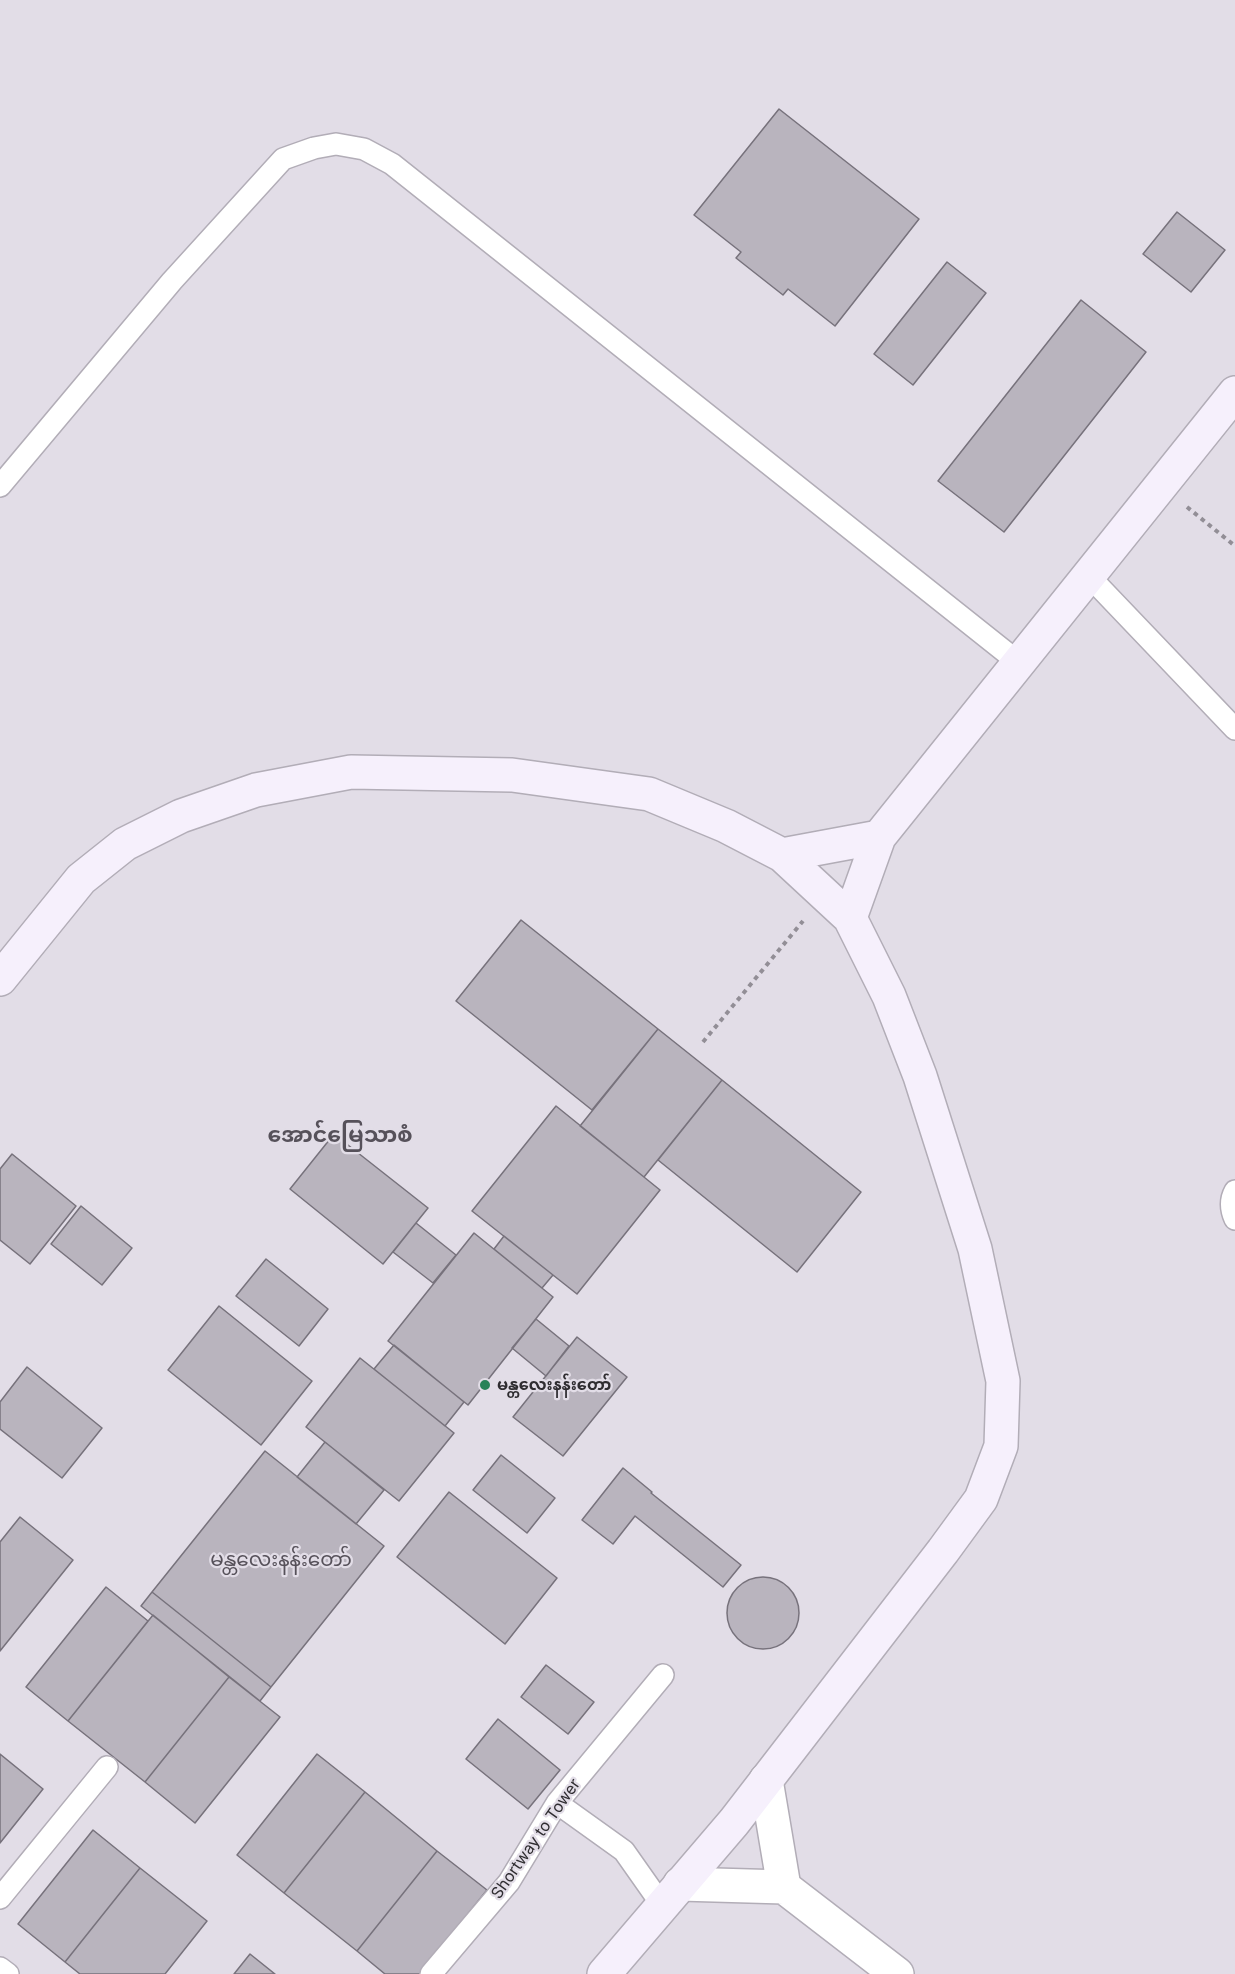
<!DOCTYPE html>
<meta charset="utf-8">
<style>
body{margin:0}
canvas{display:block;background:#e2dde7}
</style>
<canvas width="1235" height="1974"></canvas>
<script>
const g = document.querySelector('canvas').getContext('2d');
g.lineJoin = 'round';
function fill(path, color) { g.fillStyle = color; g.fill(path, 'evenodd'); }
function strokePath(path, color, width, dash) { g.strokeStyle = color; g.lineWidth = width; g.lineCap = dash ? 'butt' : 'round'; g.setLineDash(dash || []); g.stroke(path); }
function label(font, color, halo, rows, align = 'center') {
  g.font = font + ' Inter,"Noto Sans Myanmar",sans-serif'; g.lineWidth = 4.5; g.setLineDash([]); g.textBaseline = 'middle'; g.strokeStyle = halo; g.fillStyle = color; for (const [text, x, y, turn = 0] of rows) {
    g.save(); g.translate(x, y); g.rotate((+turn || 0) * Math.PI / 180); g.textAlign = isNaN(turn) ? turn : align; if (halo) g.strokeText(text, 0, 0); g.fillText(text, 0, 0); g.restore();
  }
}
const building = new Path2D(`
 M779 109 919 219 835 326 788 289 783 295 736 258 741 252 694 215Z
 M1177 212 1225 250 1191 292 1143 254Z
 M947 262 986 293 913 385 874 354Z
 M1081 300 1146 352 1004 532 938 481Z
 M521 920 658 1029 592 1110 456 1001Z
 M658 1029 722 1080 644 1177 580 1126Z
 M722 1080 861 1192 797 1272 658 1160Z
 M556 1106 660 1190 577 1294 472 1211Z
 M334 1134 428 1208 383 1264 290 1189Z
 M12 1154 76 1206 30 1264 0 1240V1169Z
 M81 1206 132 1248 102 1285 51 1244Z
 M416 1223 456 1255 433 1283 393 1252Z
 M474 1233 553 1297 468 1405 388 1341Z
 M504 1236 553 1275 542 1288 494 1249Z
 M266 1259 328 1309 299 1346 236 1296Z
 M219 1306 312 1381 261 1445 168 1370Z
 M536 1319 569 1346 546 1376 512 1348Z
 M577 1337 627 1377 563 1456 513 1417Z
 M394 1345 464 1402 445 1426 374 1369Z
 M360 1358 454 1433 399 1501 306 1427Z
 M27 1367 102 1428 62 1478 0 1429V1402Z
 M325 1442 384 1490 356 1524 297 1477Z
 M265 1451 384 1546 271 1687 152 1592Z
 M501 1455 555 1498 527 1533 473 1490Z
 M623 1468 652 1492 651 1493 741 1565 723 1587 635 1516 613 1544 582 1520Z
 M449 1492 557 1578 505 1644 397 1557Z
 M20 1517 73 1560 0 1651V1542Z
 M727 1613a36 36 0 1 1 72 0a36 36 0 1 1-72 0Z
 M106 1587 148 1621 68 1721 26 1687Z
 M152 1592 271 1687 260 1701 141 1606Z
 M153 1615 229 1677 145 1782 68 1721Z
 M546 1665 594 1702 568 1734 521 1697Z
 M229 1677 280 1717 195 1823 145 1782Z
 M498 1719 560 1770 528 1809 466 1759Z
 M0 1754 43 1789 0 1843Z
 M317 1754 365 1792 284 1893 237 1855Z
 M365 1792 437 1851 357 1951 284 1893Z
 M93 1830 140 1868 65 1962 18 1924Z
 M437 1851 487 1890 420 1974H385L357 1951Z
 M140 1868 207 1921 165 1974H80L65 1962Z
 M250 1954 275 1974H234Z`);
fill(building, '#b9b4be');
strokePath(building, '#77727c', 1.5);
const lane = new Path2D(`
 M0 486 172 281 283 159 314 148 336 144 364 149 392 164 1018 662
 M1088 575 1235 729
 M1235 1191C1230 1200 1231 1210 1235 1219
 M557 1803 624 1851 662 1905
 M0 1898 107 1767
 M0 1968 8 1974
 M431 1974 509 1882 557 1803 663 1675`);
const street = new Path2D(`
 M766 1780 784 1887
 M680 1884 784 1887 897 1974`);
const secondary = new Path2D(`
 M782 855 879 837
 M850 918 879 837 1235 393
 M0 979 81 879 125 844 181 816 256 790 351 772 512 775 649 794 726 826 782 855 850 918 889 996 920 1076 975 1249 1003 1381 1001 1446 981 1499 943 1551 734 1822 604 1974`);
strokePath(lane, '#b2adb7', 24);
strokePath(street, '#b2adb7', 36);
strokePath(secondary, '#b2adb7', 36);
strokePath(new Path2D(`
 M1187 507 1235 546
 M703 1042 803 921`), '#928e96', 4, [4.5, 4.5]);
strokePath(lane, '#fff', 21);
strokePath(street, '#fff', 33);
strokePath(secondary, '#f6f0fc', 33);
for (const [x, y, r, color] of [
 [485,1385,6,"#278258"]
]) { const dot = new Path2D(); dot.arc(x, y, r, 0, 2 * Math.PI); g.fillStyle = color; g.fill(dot); strokePath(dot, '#e2dde7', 2); }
label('bold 16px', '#2f2d31', '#e2dde7', [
 ["မန္တလေးနန်းတော်",497,1385]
], 'left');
label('16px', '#2f2d31', '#e2dde7', [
 ["Shortway to Tower",536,1839,-55]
]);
label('20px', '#56515a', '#e2dde7', [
 ["မန္တလေးနန်းတော်",281,1560]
]);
label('bold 22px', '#56515a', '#e2dde7', [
 ["အောင်မြေသာစံ",340,1135]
]);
</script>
